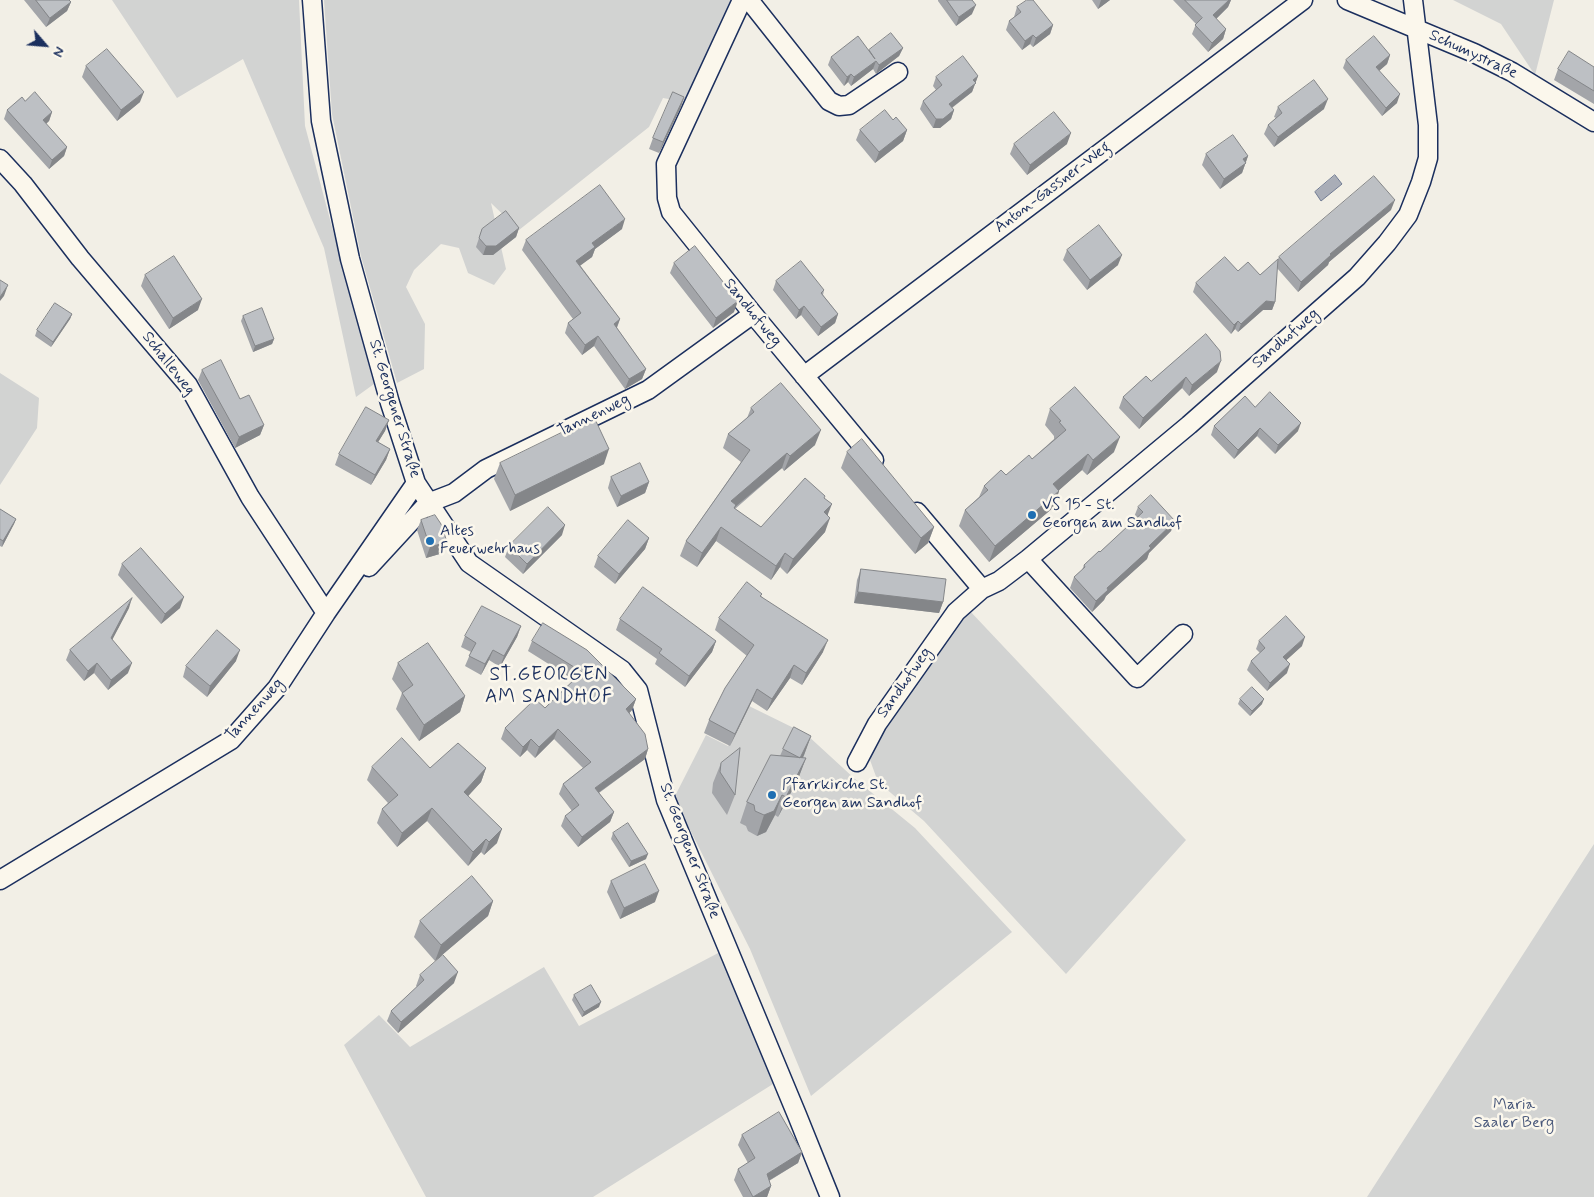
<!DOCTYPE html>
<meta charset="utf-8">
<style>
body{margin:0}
#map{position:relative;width:1594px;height:1197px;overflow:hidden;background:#f2efe6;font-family:Mynerve,sans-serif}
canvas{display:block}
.north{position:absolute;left:20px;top:20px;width:50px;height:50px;-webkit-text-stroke:4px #fbf7ec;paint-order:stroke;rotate:117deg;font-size:14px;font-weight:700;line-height:20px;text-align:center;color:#1b2f5e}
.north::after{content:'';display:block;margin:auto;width:18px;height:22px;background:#1b2f5e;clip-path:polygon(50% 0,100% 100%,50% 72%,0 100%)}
</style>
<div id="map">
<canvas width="1594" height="1197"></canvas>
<div class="north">N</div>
</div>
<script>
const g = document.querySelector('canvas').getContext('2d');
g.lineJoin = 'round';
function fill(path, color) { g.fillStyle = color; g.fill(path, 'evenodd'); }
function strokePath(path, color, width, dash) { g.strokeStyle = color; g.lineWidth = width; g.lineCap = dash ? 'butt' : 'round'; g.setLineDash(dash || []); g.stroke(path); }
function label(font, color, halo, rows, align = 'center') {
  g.font = font + ' Mynerve,sans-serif'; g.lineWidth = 5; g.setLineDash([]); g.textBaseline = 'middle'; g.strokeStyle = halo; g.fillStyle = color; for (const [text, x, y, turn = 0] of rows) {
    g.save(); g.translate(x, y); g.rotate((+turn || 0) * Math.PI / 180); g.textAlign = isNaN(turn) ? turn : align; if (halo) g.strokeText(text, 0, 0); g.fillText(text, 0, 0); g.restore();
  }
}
fill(new Path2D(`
 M112 0H299L305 126 374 384 356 397 324 248 243 59 177 98Z
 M324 0H732L685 102 663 98 649 127 519 230 491 203 506 269 494 285 468 273 459 248 441 244 414 270 406 287 425 324 424 369 397 383 361 256 332 114Z
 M1453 0H1554L1535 75 1501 24Z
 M0 373 39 398 37 428 0 485Z
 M969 610 1186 840 1066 974 924 821 878 782 870 760 878 735Z
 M749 706 806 734 855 779 915 828 1012 932 811 1096 750 949 674 798 706 735 728 746Z
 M1594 844V1197H1367Z
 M722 951 773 1084 593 1197H426L344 1045 379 1015 410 1047 544 967 579 1026Z`), '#d2d3d2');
const water = new Path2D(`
 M1335 175 1342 184 1321 201 1315 192Z`);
fill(water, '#a9adb7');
strokePath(water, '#707b93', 1);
const street = new Path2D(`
 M312 0 321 121 350 259 390 403 416 483 469 563 622 670 638 690 666 800 797 1115 830 1197
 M742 0 666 164 667 198 671 212 753 314 874 460
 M749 0 829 101 839 106 849 105 898 72
 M1347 0 1474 53 1512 72 1594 122
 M0 159 23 184 80 258 188 385 250 497 326 613
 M804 376 1303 0
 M917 512 982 589
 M1028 559 1137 678 1183 634
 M369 567 428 503 454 493 486 469 648 390 753 314
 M857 762 877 724 956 612 982 589 999 581 1028 559 1189 425 1357 277 1387 243 1408 215 1421 182 1428 158V125L1413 0
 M0 880 231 740 277 688 326 613 416 483`);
strokePath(street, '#1b2f5e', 21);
strokePath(street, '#fbf7ec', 18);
fill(new Path2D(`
 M24 0H69L71 2 67 11 46 27Z
 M938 0H972V14L956 26 938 1Z
 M1092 0H1110L1098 9Z
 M1173 0H1231L1228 7 1216 19 1226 29 1223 39 1208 52 1192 34 1196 24Z
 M1017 7 1053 25 1050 34 1033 47 1030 44 1022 50 1006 30 1009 21 1014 17Z
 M903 48 899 56 876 74 873 69 851 86 848 82 844 86 828 65 831 57 868 51Z
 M1390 55 1387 64 1379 71 1397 103 1382 116 1343 68 1346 60Z
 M86 66 140 102 117 121 82 77Z
 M1594 67V104L1554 80 1558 69Z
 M978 76 972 92 952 108 954 110 951 119 940 128H933L920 109 923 101 936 90 933 86 936 77Z
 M684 97 681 107 659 153 649 149 653 138Z
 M25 101 52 112 49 121 46 124 67 147 64 156 49 169 4 119 7 110Z
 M1278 107 1324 109 1274 147 1264 134 1268 125 1276 118 1274 117Z
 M893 120 907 130 903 141 875 163 856 140 860 130Z
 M1014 144H1067L1027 175 1010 154Z
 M1206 154 1248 156 1242 173 1220 189 1202 165Z
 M1391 210 1329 262 1328 265 1298 292 1277 268 1275 302 1272 310H1263L1238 332 1235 329 1231 334 1193 292 1196 283 1238 271 1260 275 1277 261 1279 257Z
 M519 228 516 237 493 255H483L476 247 482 229Z
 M622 229 595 249 592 257 580 265 620 319 617 328 646 369 642 379 625 389 594 346 582 355 565 333 568 323 573 319 522 250 526 240Z
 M1067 250 1118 265 1087 290 1063 260Z
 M674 263 734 312 713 328 670 273Z
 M145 275 198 310 169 329 141 286Z
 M776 281 824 290 823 295 838 314 835 323 818 336 801 315 796 319 773 290Z
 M72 314 70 319 51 347 35 336 37 330Z
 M243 316 274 339 272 344 253 352 241 321Z
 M202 370 240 399 264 425 260 435 235 448 198 380Z
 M1217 372 1189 396 1182 388 1139 429 1119 408 1123 397 1151 381Z
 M1255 407 1298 431 1275 454 1257 436 1234 459 1211 435 1214 426Z
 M751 408 815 445 784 471 782 468 735 509 761 527 825 498 828 515 825 532 787 574 780 567 771 580 716 541 697 567 680 556 686 541 741 462 723 448 728 434 747 418Z
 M1050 409 1114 452 1087 475 1082 470 1059 490V491L1054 507 989 562 959 526 965 510 979 497 984 486 1006 475 1032 459 1054 439V436L1045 425Z
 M389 420 385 431 378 442 390 449 386 460 371 485 335 465 339 454Z
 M847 452 934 527 928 543 915 554 841 468Z
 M500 463 604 464 510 511 494 479Z
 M611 477 649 482 645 493 617 507 608 488Z
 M1138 507 1175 521 1171 531 1149 553 1147 559 1106 596 1104 600 1092 612 1070 588 1074 577 1082 570 1084 565 1100 552 1136 519 1134 517Z
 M0 509 16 519 14 524 2 547 0 546Z
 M421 520 447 542 443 553 426 558 417 530Z
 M562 535 523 574 505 557 509 546Z
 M649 538 645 549 615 584 594 567 598 556Z
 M122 564 180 608 161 624 118 575Z
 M861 569 943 602 939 613 854 603 857 580Z
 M762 594 761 596 823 652 802 685 790 678 767 711 752 701 730 746 704 733 709 720 747 656 715 630 719 618Z
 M129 608 112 639 128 673 108 690 94 673 84 681 66 660 70 650Z
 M620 619 716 641 712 652 685 687 655 664 657 659 616 630Z
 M521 626 517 637 500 667 489 660 481 675 465 666 471 652 461 647 465 636Z
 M532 641 636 699 632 710 629 713 648 749 645 759 599 793 614 812 610 822 578 847 561 826 565 816 572 811 559 794 563 784 583 768 554 739 535 758 527 750 520 757 501 739 505 728 545 708 574 680 528 651Z
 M1259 641 1302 646 1286 660 1287 673 1267 691 1247 670 1251 661 1260 653 1256 649Z
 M236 661 207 697 183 677 186 666Z
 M398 663 465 696 460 712 419 741 396 709 402 693 392 679Z
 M1240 699 1262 704 1250 716 1238 704Z
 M811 736 803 758H806L798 779 778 817 775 815 766 832 757 836 748 831 746 826 740 823 747 802 780 756 783 749Z
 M721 763 735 795 727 815 712 793 713 783Z
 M372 767 486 768 481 782 468 796 497 843 484 855 481 852 468 866 427 821 397 847 377 823 382 809 388 803 367 780Z
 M613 833 646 859 629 867 611 839Z
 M611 881 655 902 620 919 607 892Z
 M493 901 488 916 435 961 414 937 420 921Z
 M420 975 454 983 398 1033 387 1021 391 1011 417 987 416 986Z
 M574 995 599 1007 582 1017 572 1000Z
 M742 1135 802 1152 798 1163 769 1181 771 1186 767 1197H743L734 1180 738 1169 748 1163 738 1145Z`), '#a3a5a9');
fill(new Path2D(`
 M1101 0H1110L1098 9Z
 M1229 0H1231L1228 7 1210 25 1213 15Z
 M71 2 67 11 46 27 50 18Z
 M976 5 972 14 956 26 959 17Z
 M1053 25 1050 34 1033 47 1036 38Z
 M1226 29 1223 39 1208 52 1212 43Z
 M1033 35 1030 44 1022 50 1025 41Z
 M903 48 899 56 876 74 879 65Z
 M1390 55 1387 64 1373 76 1376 67Z
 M876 61 873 69 851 86 854 77Z
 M851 74 848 82 844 86 847 77Z
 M978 76 972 92 946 112 949 104 973 80Z
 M144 92 140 102 117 121 121 110Z
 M1400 94 1397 103 1382 116 1386 108Z
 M684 97 681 107 659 153 663 142Z
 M1328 99 1324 109 1274 147 1278 137Z
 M954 110 951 119 940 128H933L936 119Z
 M52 112 49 121 40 129 43 120Z
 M907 130 903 141 875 163 879 152Z
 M1071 133 1067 144 1027 175 1030 165Z
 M67 147 64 156 49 169 52 160Z
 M1248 156 1242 173 1220 189 1224 179 1243 159Z
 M1395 200 1391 210 1329 262 1328 265 1298 292 1301 282 1330 254Z
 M625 219 622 229 595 249 592 257 573 271 576 261 592 243Z
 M519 228 516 237 493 255H483L486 246Z
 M1122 255 1118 265 1087 290 1090 280Z
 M8 285 4 296 0 301V297Z
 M202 299 198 310 169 329 173 318Z
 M738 301 734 312 713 328 716 318Z
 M1266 301 1275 302 1272 310H1263L1238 332 1241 324Z
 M804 306 801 315 796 319 799 310Z
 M72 314 70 319 51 347 53 342Z
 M838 314 835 323 818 336 821 327Z
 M620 319 616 329 614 324Z
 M1238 321 1235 329 1231 334 1234 325Z
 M598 336 594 346 582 355 585 345Z
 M274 339 272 344 253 352 255 346Z
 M1221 361 1217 372 1189 396 1192 385Z
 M646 369 642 379 625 389 629 379Z
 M1186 377 1182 388 1139 429 1143 418Z
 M389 420 385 431 372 452 376 441Z
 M1301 423 1298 431 1275 454 1278 445Z
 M264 425 260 435 235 448 239 437Z
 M1260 428 1257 436 1234 459 1238 450Z
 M821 430 815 445 784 471 790 456Z
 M1120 437 1114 452 1087 475 1093 460Z
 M390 449 386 460 371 485 375 475Z
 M609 449 604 464 510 511 515 495Z
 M787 453 782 468 735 507 731 519V501Z
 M1088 454 1082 470 1048 500 1053 484Z
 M649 482 645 493 617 507 621 496Z
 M1059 491 1054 507 989 562 995 546Z
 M832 504 826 519 824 512Z
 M830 518 825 532 787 574 793 559Z
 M16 519 14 524 2 547 3 541Z
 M1175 521 1171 531 1149 553 1147 559 1106 596 1104 600 1092 612 1096 601 1107 588 1149 546Z
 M565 525 562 535 523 574 527 564Z
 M721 527 716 541 697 567 702 553Z
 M934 527 928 543 915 554 921 538Z
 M649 538 645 549 615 584 619 574Z
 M447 542 443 553 426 558 430 547Z
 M785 553 780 567 771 580 776 566Z
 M858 592 943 602 939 613 854 603Z
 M184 597 180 608 161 624 165 614Z
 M132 598 129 608 108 648 111 638Z
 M521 626 517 637 500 667 504 656Z
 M1305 637 1302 646 1280 666 1283 657Z
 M828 640 823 652 802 685 806 673Z
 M716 641 712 652 685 687 689 676Z
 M240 650 236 661 207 697 210 686Z
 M493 650 489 660 481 675 485 664Z
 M97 663 94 673 84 681 88 671Z
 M132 663 128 673 108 690 111 680Z
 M1290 664 1287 673 1267 691 1270 683Z
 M794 665 790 678 767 711 772 699Z
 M757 689 752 701 730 746 735 734Z
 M465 696 460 712 419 741 424 725Z
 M636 699 632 710 623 720 626 709Z
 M1264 699 1262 704 1250 716 1252 711Z
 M558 729 554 739 535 758 539 747Z
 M811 736 804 755 793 777 800 758Z
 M531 739 527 750 520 757 523 747Z
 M648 749 645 759 591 798 595 788Z
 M806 758 798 779 778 817 786 797Z
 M486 768 481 782 459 806 464 792Z
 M782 795 775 815 766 832 757 836 764 815Z
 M432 808 427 821 397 847 402 833Z
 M614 812 610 822 578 847 582 837Z
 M502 829 497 843 484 855 489 842Z
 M486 839 481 852 468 866 473 852Z
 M648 854 646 859 629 867 631 861Z
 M659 891 655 902 620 919 624 908Z
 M493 901 488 916 435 961 441 945Z
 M458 972 454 983 398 1033 401 1022Z
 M601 1002 599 1007 582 1017 584 1012Z
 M802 1152 798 1163 763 1184 767 1174Z
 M771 1186 767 1197H752H753Z`), '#848689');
const building = new Path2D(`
 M36 0H69L71 2 50 18Z
 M947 0H972L976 5 959 17Z
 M1027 0H1033L1053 25 1036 38 1033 35 1025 41 1009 21 1021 12 1017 7Z
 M1185 0H1229L1213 15 1226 29 1212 43 1195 25 1202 18Z
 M891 33 903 48 879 65 876 61 854 77 851 74 847 77 831 57 858 36 875 59 869 50Z
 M1374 36 1390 55 1376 67 1400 94 1386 108 1346 60Z
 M107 49 144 92 121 110 86 66Z
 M1569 51 1594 67V91L1558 69Z
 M963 56 978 76 973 80 976 83 949 104 954 110 943 119H936L923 101 942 85 936 77Z
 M1314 80 1328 99 1278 137 1268 125 1282 113 1278 107Z
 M35 92 52 112 43 120 67 147 52 160 7 110 22 97 25 101Z
 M673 92 684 97 663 142 653 138Z
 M885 110 893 120 896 117 907 130 879 152 860 130Z
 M1054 112 1071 133 1030 165 1014 144Z
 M1233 135 1248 156 1243 159 1246 163 1224 179 1206 154Z
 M1374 176 1395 200 1330 254 1331 255 1301 282 1279 257Z
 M600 185 625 219 592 243 595 247 576 261 620 319 614 324 646 369 629 379 598 336 585 345 568 323 581 313 526 240Z
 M506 211 519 228 496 246H486L479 238 482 229Z
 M1099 225 1122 255 1090 280 1067 250Z
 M695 246 738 301 716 318 674 263Z
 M174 256 202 299 173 318 145 275Z
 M1225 257 1238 271 1248 262 1260 275 1278 259 1275 302 1266 301 1241 324 1238 321 1234 325 1196 283Z
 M801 261 824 290 821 293 838 314 821 327 804 306 799 310 776 281Z
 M0 280 8 285 0 297Z
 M55 303 72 314 53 342 37 330Z
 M262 308 274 339 255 346 243 316Z
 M1206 334 1220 351 1221 361 1192 385 1186 377 1143 418 1123 397 1146 376 1151 381Z
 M221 360 240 399 249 395 264 425 239 437 202 370Z
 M781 383 821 430 790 456 787 453 731 501 736 505 734 508 761 527 805 478 825 496 824 498 832 504 824 512 830 518 793 559 785 553 776 566 721 527 702 553 686 541 750 450 728 434 754 412 751 408Z
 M1075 387 1120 437 1093 460 1088 454 1053 484 1059 491 995 546 965 510 988 490 984 486 1001 470 1006 475 1029 455 1032 459 1066 430 1059 422 1061 421 1050 409Z
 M1270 392 1301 423 1278 445 1260 428 1238 450 1214 426 1245 396 1255 407Z
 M366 407 389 420 376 441 390 449 375 475 339 454Z
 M594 417 609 449 515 495 500 463Z
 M862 439 934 527 921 538 847 452Z
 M640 463 649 482 621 496 611 477Z
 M1151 495 1175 521 1149 546 1151 548 1107 588 1108 590 1096 601 1074 577 1085 567 1084 565 1099 551 1100 552 1143 512 1138 507Z
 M548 507 565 525 527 564 509 546Z
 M0 509 16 519 3 541 0 539Z
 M435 515 441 524 447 542 430 547 421 520Z
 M628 520 649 538 619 574 598 556Z
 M141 548 184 597 165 614 122 564Z
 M861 569 946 579 943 602 858 592Z
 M747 582 762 594 760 596 828 640 806 673 794 665 772 699 757 689 735 734 709 720 725 688 754 645 719 618Z
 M643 587 716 641 689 676 659 653 662 649 620 619Z
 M132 598 111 638 132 663 111 680 97 663 88 671 70 650Z
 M482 606 521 626 504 656 493 650 485 664 469 656 476 643 465 636Z
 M1286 616 1305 637 1283 657 1290 664 1270 683 1251 661 1265 648 1259 641Z
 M543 623 587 650 636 699 626 709 645 734 648 749 595 788 614 812 582 837 565 816 579 805 563 784 591 762 558 729 539 747 531 739 523 747 505 728 535 699 545 708 582 672 532 641Z
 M217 630 240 650 210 686 186 666Z
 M428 643 465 696 424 725 402 693 413 685 398 663Z
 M1252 687 1264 699 1252 711 1240 699Z
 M794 727 811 736 800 758 783 749Z
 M402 738 430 768 458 743 486 768 464 792 502 829 489 842 486 839 473 852 432 808 402 833 382 809 398 795 372 767Z
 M740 748 735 795 720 772 721 763Z
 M771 755 806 758 786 797 782 795 774 811 764 815 755 811 754 805 747 802Z
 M628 823 648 854 631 861 613 833Z
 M645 864 659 891 624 908 611 881Z
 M472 876 493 901 441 945 420 921Z
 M443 955 458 972 401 1022 391 1011 424 980 420 975Z
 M591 985 601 1002 584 1012 574 995Z
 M779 1112 802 1152 767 1174 771 1186 753 1197 738 1169 755 1158 742 1135Z`);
fill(building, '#bdc0c4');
strokePath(building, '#848689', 1);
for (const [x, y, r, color] of [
 [1032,515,5,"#1f6fb2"],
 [430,541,5,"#1f6fb2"],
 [772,795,5,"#1f6fb2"]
]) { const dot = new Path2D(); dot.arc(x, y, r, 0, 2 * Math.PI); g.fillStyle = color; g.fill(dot); strokePath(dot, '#fbf7ec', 2); }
label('16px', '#1b2f5e', '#fbf7ec', [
 ["Schumystraße",1473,55,25],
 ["Anton-Gassner-Weg",1053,188,-37],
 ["Sandhofweg",752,313,51],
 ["Sandhofweg",1286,339,-41],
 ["Schalleweg",168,364,52],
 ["St. Georgener Straße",394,409,73],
 ["Tannenweg",594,416,-26],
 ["Sandhofweg",905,683,-55],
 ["Tannenweg",255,710,-48],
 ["St. Georgener Straße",689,851,69]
]);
label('16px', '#1b2f5e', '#fbf7ec', [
 ["VS 15 - St.",1042,506],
 ["Georgen am Sandhof",1042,524],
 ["Altes",440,532],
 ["Feuerwehrhaus",440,550],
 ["Pfarrkirche St.",782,786],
 ["Georgen am Sandhof",782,804]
], 'left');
label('16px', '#49587b', '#fbf7ec', [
 ["Maria",1514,1106],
 ["Saaler Berg",1514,1124]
]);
g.letterSpacing = '1px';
label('19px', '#1b2f5e', '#fbf7ec', [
 ["ST.GEORGEN",549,676],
 ["AM SANDHOF",549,698]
]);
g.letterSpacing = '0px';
</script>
